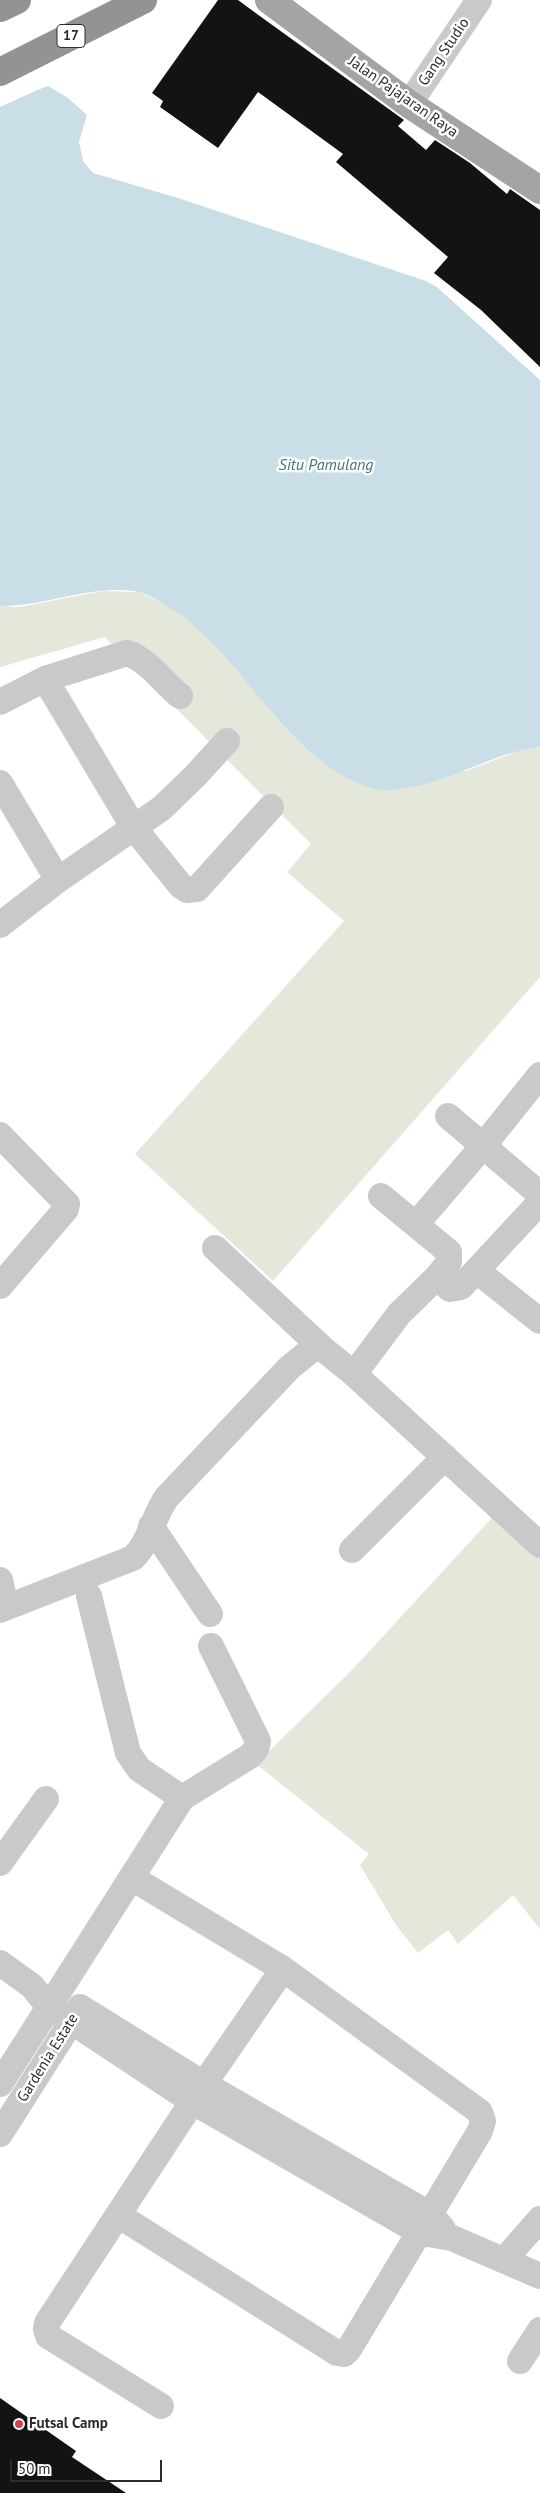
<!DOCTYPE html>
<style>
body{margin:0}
#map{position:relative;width:540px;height:2493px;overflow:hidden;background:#fff;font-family:"PT Sans",sans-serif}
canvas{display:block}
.scale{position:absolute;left:10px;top:2460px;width:152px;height:22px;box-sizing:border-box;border:2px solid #2c2c2c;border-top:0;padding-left:6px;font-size:15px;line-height:18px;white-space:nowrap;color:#2c2c2c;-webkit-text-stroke:4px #fff;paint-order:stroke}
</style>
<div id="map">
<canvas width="540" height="2493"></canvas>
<div class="scale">50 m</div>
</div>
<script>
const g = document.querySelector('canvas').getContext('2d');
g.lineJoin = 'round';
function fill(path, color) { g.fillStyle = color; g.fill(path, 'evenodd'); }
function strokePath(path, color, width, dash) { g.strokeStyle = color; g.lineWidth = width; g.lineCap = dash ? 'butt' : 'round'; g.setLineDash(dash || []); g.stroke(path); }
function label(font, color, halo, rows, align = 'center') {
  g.font = font + ' "PT Sans",sans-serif'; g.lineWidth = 5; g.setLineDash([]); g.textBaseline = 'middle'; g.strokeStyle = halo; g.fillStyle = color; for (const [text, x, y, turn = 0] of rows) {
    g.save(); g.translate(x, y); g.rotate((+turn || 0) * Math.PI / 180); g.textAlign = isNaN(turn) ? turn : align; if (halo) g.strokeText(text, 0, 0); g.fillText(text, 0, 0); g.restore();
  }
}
fill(new Path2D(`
 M103 591 139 592 166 604 201 630 298 739 466 771 523 749 540 747V977L273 1281 135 1154 344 921 287 872 311 844 105 637 0 667V606L19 607Z
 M501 1508 540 1548V1929L513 1895 458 1944 448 1930 418 1953 396 1925 360 1865 369 1854 256 1764 352 1670Z`), '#e3e8db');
fill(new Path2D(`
 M48 86 68 98 87 115 79 142 83 161 93 173 178 198 426 281 438 288 540 380V747C493 752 451 783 403 788 396 789 387 792 381 790 300 776 246 663 182 616 169 607 154 596 139 592 93 583 46 607 0 606V103Z`), '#c9dee6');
fill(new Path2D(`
 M47 83 51 84 0 107V100Z`), '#fff');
fill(new Path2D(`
 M218 0H238L257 14 404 120 398 126 426 150 435 140 470 163 507 194 510 189 540 210V367L481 310 434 273 448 257 336 162 343 154 258 92 218 148 160 107 163 101 152 93Z
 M0 2398 76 2451 72 2457 126 2493H0Z`), '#131313');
strokePath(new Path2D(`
 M409 104 479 0
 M45 679 134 828 181 886 187 890 197 889 271 807
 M0 702 45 679 127 653C147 659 163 682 180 696
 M0 783 58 880
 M0 925 58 880 162 808 196 775 227 741
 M448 1116 535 1190
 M0 1135 67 1204 66 1209 0 1286
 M381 1196 449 1252V1262L437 1277
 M417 1223 483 1146 540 1075
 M215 1248 322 1348
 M477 1271 540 1321
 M354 1374 399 1314 437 1277 450 1289 461 1287 540 1202
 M151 1526 210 1614
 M352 1550 445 1457
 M0 1580 6 1607
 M0 1610 133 1558C150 1542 153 1516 167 1497L289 1368 311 1350 322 1348 354 1374 540 1545
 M182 1798 250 1756 256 1749 258 1741 211 1646
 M0 1863 46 1799
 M0 1963 32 1986 48 2006 193 2102 421 2233 452 2238 540 2276
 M80 2007 204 2084 431 2215 443 2229
 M0 2084 182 1798 139 1769 128 1753 89 1596
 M0 2134 80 2008
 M118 2215 337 2353 344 2354 349 2349 480 2131 483 2121 480 2112 283 1969 132 1878
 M505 2259 540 2219
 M520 2361 540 2330
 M161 2406 48 2336 46 2329 47 2323 204 2084 283 1969`), '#c9c9c9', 26);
strokePath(new Path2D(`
 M269 0 409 104 540 190`), '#a4a4a4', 28);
strokePath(new Path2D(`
 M0 8 17 0
 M0 72 143 0`), '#939393', 28);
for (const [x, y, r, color] of [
 [19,2424,5,"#ce435b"]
]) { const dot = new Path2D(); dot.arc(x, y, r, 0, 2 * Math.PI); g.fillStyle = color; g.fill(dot); strokePath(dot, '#fff', 2); }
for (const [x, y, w] of [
 [71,36,28]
]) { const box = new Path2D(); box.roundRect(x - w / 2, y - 11.5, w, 23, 4); g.fillStyle = '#fff'; g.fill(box); strokePath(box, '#2c2c2c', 1); }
label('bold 14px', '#2c2c2c', null, [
 ["17",71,36]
]);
label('15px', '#2c2c2c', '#fff', [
 ["Gang Studio",444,52,-56],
 ["Jalan Pajajaran Raya",403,97,35],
 ["Gardenia Estate",48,2058,-58]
]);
label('bold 15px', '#2c2c2c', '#fff', [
 ["Futsal Camp",29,2424]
], 'left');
label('italic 16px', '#457183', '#fff', [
 ["Situ Pamulang",326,465]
]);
</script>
